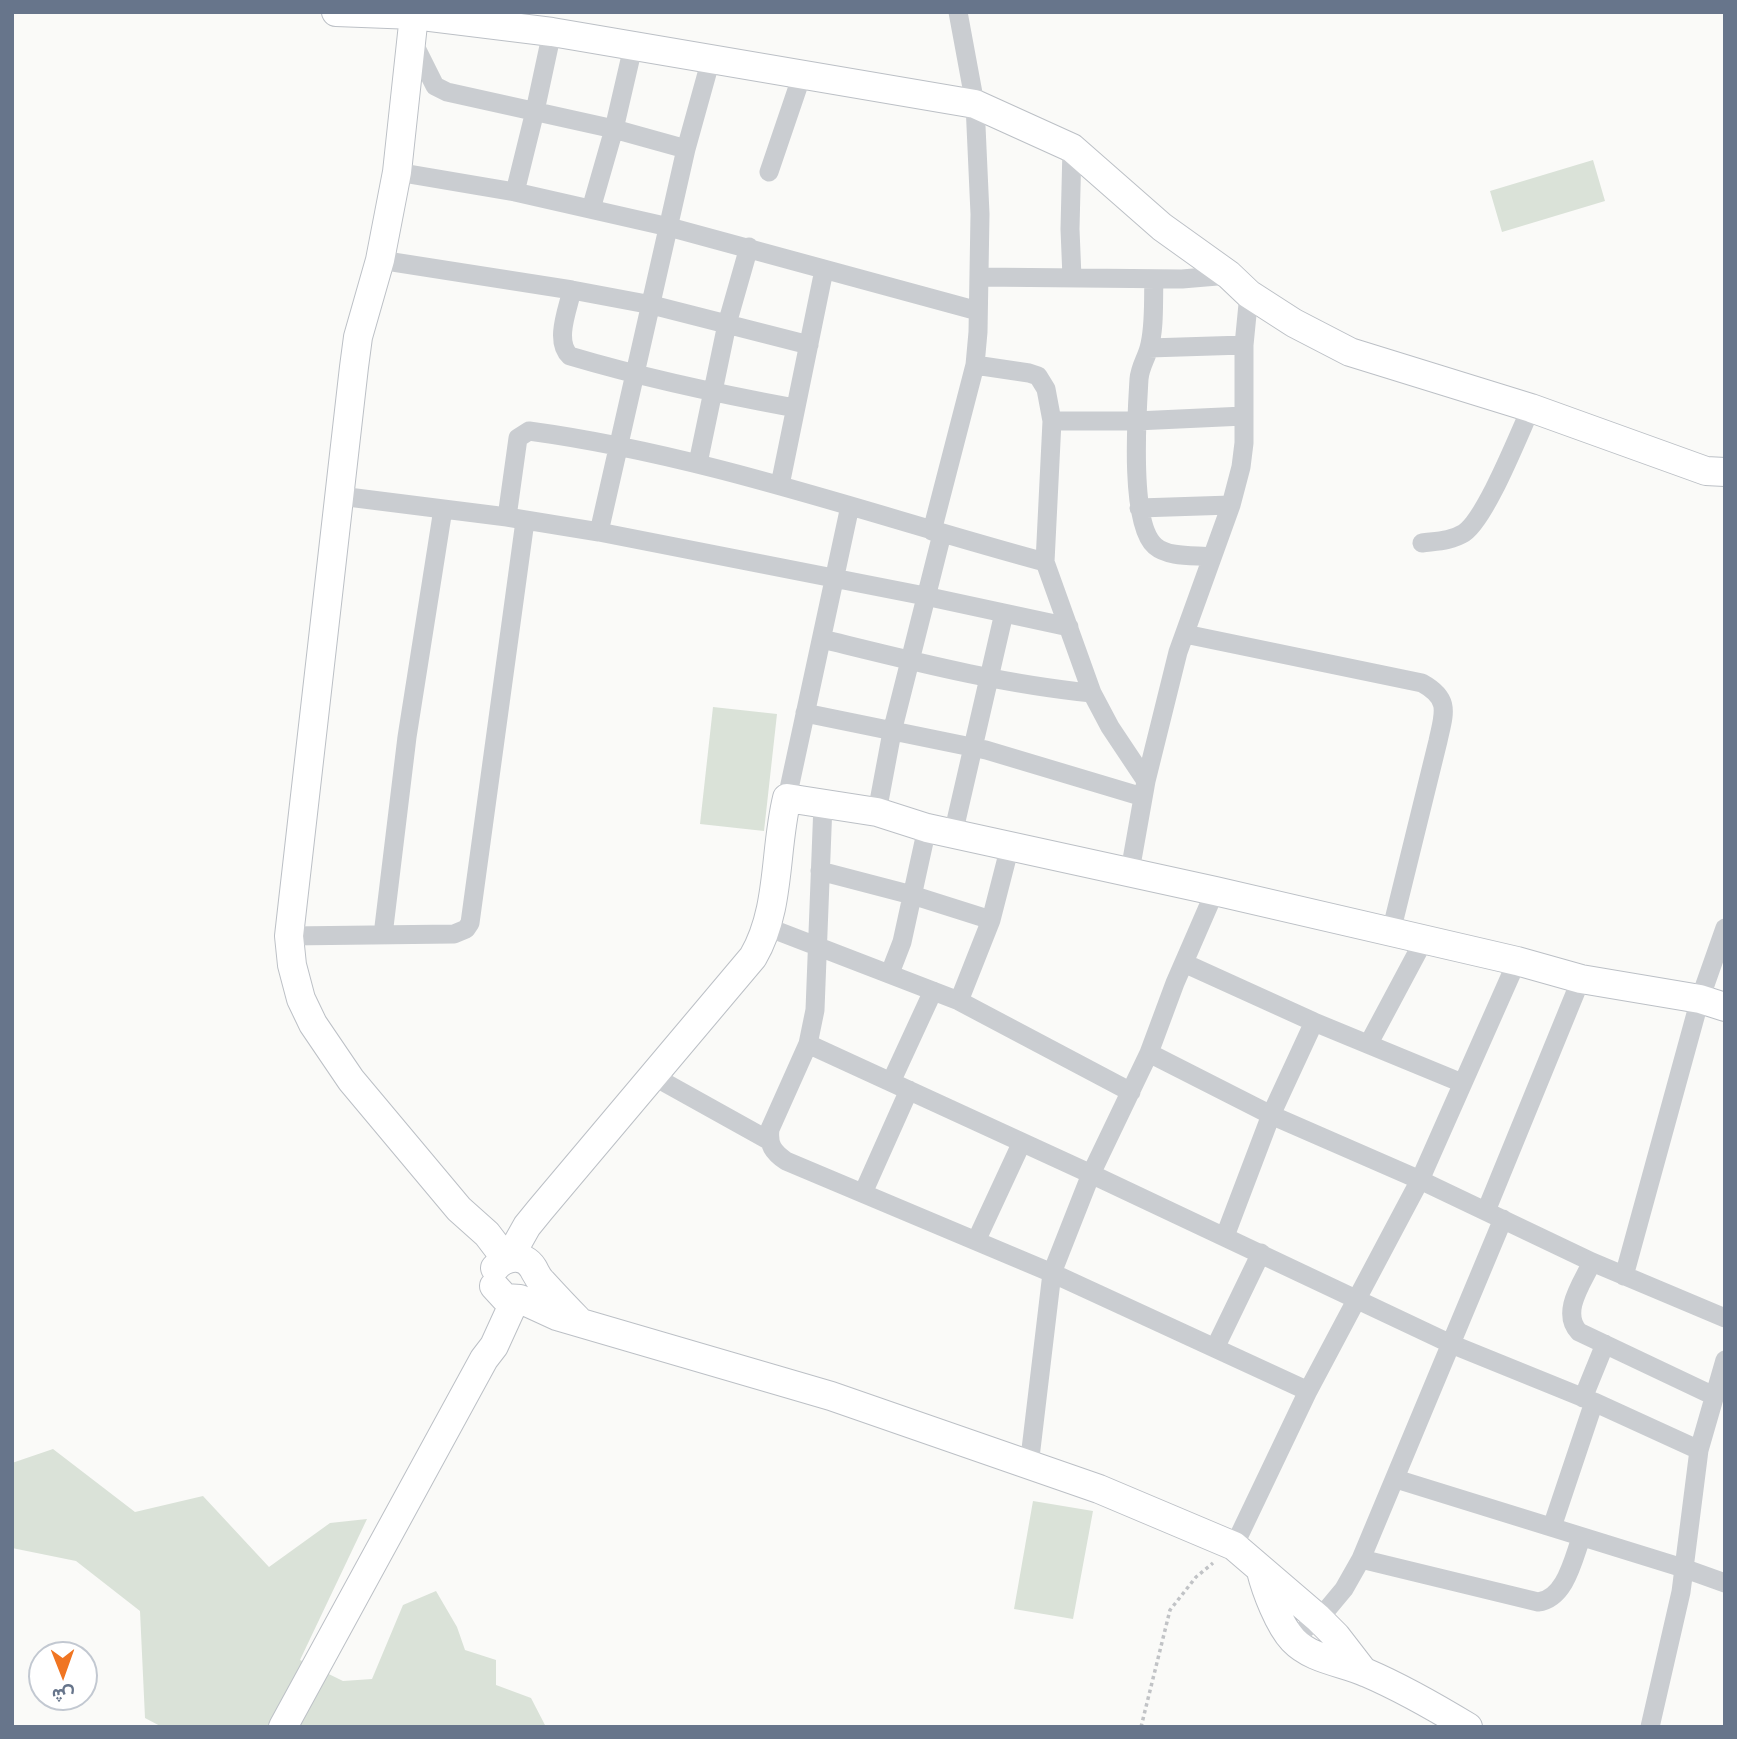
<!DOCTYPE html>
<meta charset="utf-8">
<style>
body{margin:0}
#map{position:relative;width:1737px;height:1739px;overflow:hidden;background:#fafaf8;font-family:"Fira Sans Condensed",Vazirmatn,sans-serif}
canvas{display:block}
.frame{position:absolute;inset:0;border:14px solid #67758b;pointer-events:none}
.north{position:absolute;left:28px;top:1641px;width:70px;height:70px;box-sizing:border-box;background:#fff;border:2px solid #c2c8d1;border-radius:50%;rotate:179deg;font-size:19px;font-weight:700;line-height:28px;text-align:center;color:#67758b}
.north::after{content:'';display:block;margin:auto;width:24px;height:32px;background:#f07522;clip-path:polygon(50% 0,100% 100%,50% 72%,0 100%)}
</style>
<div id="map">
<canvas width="1737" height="1739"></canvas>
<div class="frame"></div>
<div class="north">ش</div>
</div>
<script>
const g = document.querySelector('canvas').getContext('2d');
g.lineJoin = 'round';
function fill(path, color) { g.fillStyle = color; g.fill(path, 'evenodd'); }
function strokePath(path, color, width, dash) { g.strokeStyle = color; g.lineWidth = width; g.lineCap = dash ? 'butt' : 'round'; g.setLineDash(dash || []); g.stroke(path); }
fill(new Path2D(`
 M1593 160 1605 201 1502 232 1490 191Z
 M713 707 777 714 764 831 700 824Z
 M53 1449 135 1512 203 1496 269 1567 330 1523 367 1519 300 1660 343 1681 372 1679 403 1605 436 1591 457 1627 465 1650 496 1660V1685L531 1698 546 1727H162L145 1718 140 1611 76 1561 12 1548V1463Z
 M1033 1501 1093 1511 1073 1619 1014 1609Z`), '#dae2d8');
const secondary = new Path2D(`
 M336 12 414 15 552 32 975 104 1072 148 1162 227 1229 275 1249 294 1294 323 1350 352 1531 408 1706 471 1725 472
 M414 15 397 172 380 260 358 337 354 367 289 936 292 965 301 999 313 1024 351 1080 459 1209 487 1234 506 1259
 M509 1258 527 1226 540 1210 753 957C781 909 774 851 787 798L877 812 927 828 1215 891 1517 961 1581 979 1700 999 1725 1007
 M495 1268C505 1256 524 1253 533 1268 536 1273 537 1277 542 1282 553 1294 565 1307 577 1319
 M494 1286 505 1298 520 1299 557 1316 831 1396 1099 1489 1234 1546 1318 1618 1336 1636 1363 1671
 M1261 1571C1266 1591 1279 1625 1293 1640 1312 1660 1343 1662 1367 1673 1402 1688 1435 1707 1468 1727
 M283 1727 484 1359 494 1346 515 1300`);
strokePath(secondary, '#bcc0c6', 30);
strokePath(new Path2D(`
 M1141 1727 1170 1610 1196 1577 1213 1563`), '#c1c3c6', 3.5, [3.5, 3.5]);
strokePath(new Path2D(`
 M412 40 435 86 447 92 614 129 686 149
 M397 172 515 192 669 227 978 311
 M769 172 802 75
 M515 192 535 111 552 32
 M591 209 614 129 633 47
 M380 260 572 290 652 305 809 345
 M979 277 1182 279 1229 275
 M1072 278 1070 229 1072 148
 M1154 279C1153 301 1155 327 1149 348 1146 359 1140 367 1139 379 1137 413 1129 523 1155 546 1169 558 1195 555 1212 557
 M572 290C568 309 554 341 570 356 644 378 719 394 795 408
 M1149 348 1244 345
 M975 365 1029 373 1038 376 1046 389 1052 421 1045 562 1092 693 1110 727 1146 781
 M1052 421H1136L1244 416
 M698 463 727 324 749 247
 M780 485 824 270
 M340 496 507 517 599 532 925 596 1069 627
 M1139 508 1231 505
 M507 517 518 438 529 431C706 455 874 516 1045 562
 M932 531 975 365 978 332 980 214 975 104 958 12
 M599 532 686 149 711 59
 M1422 543C1437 541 1451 541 1464 533 1486 518 1518 436 1531 408
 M1185 634 1422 683C1451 699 1444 713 1438 741L1391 932
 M822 639C912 661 1000 684 1092 693
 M805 713 986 750 1143 797
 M787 798 850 506
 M823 804 815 1010 808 1044 770 1129C768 1145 773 1152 786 1161L1052 1273 1308 1391
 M877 812 892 732 942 534
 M953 834 1004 613
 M820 871 912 895 991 920
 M1130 871 1146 781 1178 652 1231 505 1241 467 1244 443V345L1249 294
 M767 927 959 1001 1131 1092
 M383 935 407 737 443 509
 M289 936 454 934 466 929 470 923 525 521
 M1184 963 1314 1022 1462 1083
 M890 973 902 942 927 828
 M959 1001 991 920 1010 846
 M1369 1043 1424 940
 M808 1044 1091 1174 1451 1344 1594 1402 1699 1450
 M1149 1053 1271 1115 1420 1180 1592 1262 1725 1318
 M653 1076 768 1140
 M891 1082 933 991
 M863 1193 909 1090
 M1486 1211 1581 979
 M1225 1236 1271 1115 1314 1022
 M976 1241 1022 1142
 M1592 1262C1583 1282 1560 1312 1579 1332L1714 1396
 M1624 1276 1700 999 1725 928
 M1215 1348 1261 1253
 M1583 1398 1605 1344
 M1029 1466 1052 1273 1091 1174 1149 1053 1175 983 1215 891
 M1396 1479 1683 1568 1725 1583
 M1552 1527 1594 1402
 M1234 1546 1308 1391 1420 1180 1517 961
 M1361 1559 1538 1602C1565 1599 1573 1560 1581 1538
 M1293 1640 1329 1607 1344 1589 1361 1559 1503 1219
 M1650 1727 1681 1592 1699 1450 1725 1360`), '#cacdd1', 19);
strokePath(secondary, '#fff', 28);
</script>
